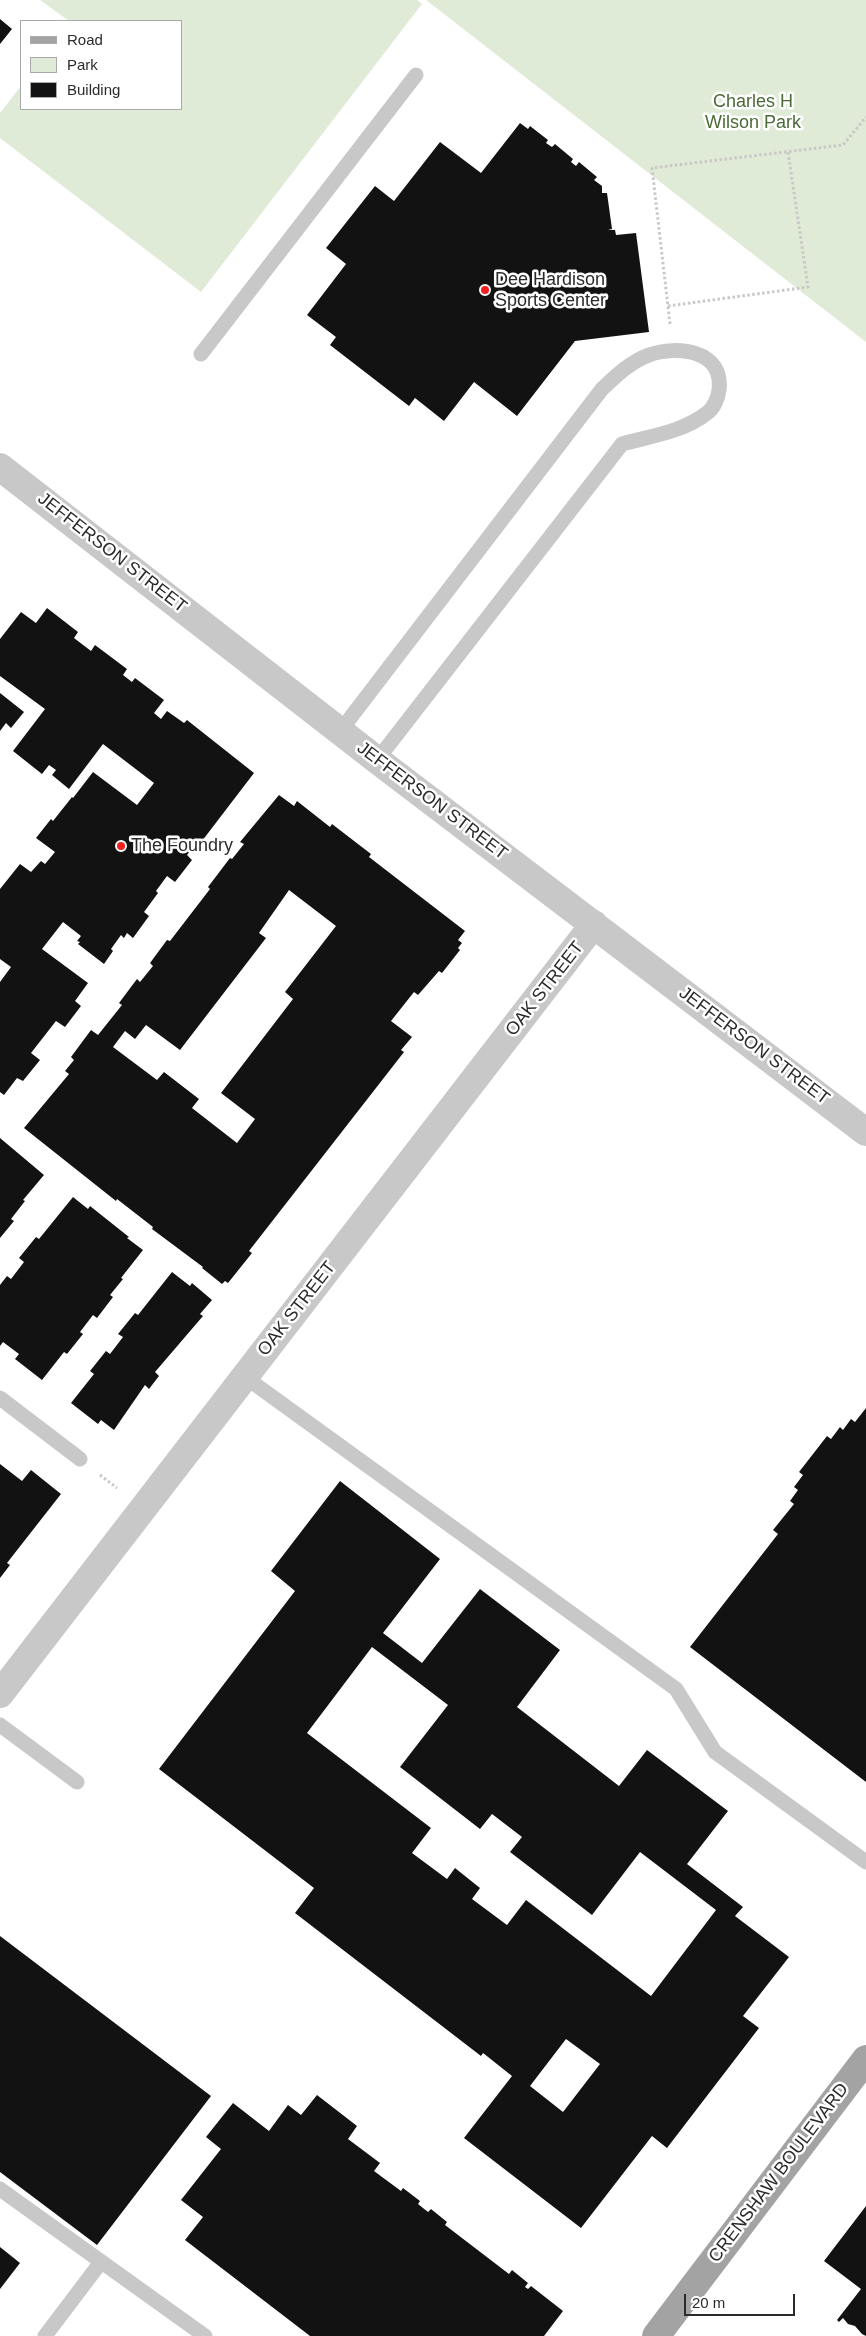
<!DOCTYPE html>
<style>
body{margin:0}
#map{position:relative;width:866px;height:2336px;overflow:hidden;background:#fff;font-family:Helvetica,sans-serif}
canvas{display:block}
.legend{position:absolute;left:20px;top:20px;width:162px;height:90px;box-sizing:border-box;background:#fff;border:1px solid #aaa;margin:0;padding:6px 9px;list-style:none;font-size:15px;color:#2b2b2b}
.legend li{display:flex;align-items:center;gap:10px;height:25px}
.legend b{width:25px;border:1px solid #aaa}
.scale{position:absolute;left:684px;top:2294px;width:111px;height:22px;box-sizing:border-box;border:2px solid #2b2b2b;border-top:0;padding-left:6px;font-size:15px;line-height:18px;white-space:nowrap;color:#2b2b2b;-webkit-text-stroke:4px #fff;paint-order:stroke}
</style>
<div id="map">
<canvas width="866" height="2336"></canvas>
<ul class="legend">
<li><b style="height:6px;background:#a3a3a3"></b>Road</li>
<li><b style="height:14px;background:#e0ebd7"></b>Park</li>
<li><b style="height:14px;background:#121212"></b>Building</li>
</ul>
<div class="scale">20 m</div>
</div>
<script>
const g = document.querySelector('canvas').getContext('2d');
g.lineJoin = 'round';
function fill(path, color) { g.fillStyle = color; g.fill(path, 'evenodd'); }
function strokePath(path, color, width, dash) { g.strokeStyle = color; g.lineWidth = width; g.lineCap = dash ? 'butt' : 'round'; g.setLineDash(dash || []); g.stroke(path); }
function label(font, color, halo, rows, align = 'center') {
  g.font = font + ' Helvetica,sans-serif'; g.lineWidth = 5; g.setLineDash([]); g.textBaseline = 'middle'; g.strokeStyle = halo; g.fillStyle = color; for (const [text, x, y, turn = 0] of rows) {
    g.save(); g.translate(x, y); g.rotate((+turn || 0) * Math.PI / 180); g.textAlign = isNaN(turn) ? turn : align; if (halo) g.strokeText(text, 0, 0); g.fillText(text, 0, 0); g.restore();
  }
}
fill(new Path2D(`
 M40 0H417L422 4 201 292 0 138V113L21 86V109H181V21H69Z
 M426 0H866V342Z`), '#e0ebd7');
fill(new Path2D(`
 M0 19 12 29 0 44Z
 M520 123 528 129 530 126 548 140 546 143 552 147 555 144 573 159 571 162 576 166 579 162 597 177 594 180 602 186V193H607L612 229 608 230H615L616 235 636 233 649 332 575 341 517 416 474 382 444 421 415 398 409 406 330 345 336 337 307 315 346 264 326 248 375 186 394 201 440 142 481 173Z
 M47 608 78 632 74 638 91 651 95 645 127 669 123 675 132 682 135 678 164 700 154 713 161 719 167 711 184 723 187 720 254 773 202 841 199 839 187 855 192 860 175 882 167 876 156 891 158 893 144 912 149 916 133 938 127 933 124 938 121 935 111 949 113 951 104 964 78 944 80 942 77 941 81 936 63 922 42 949 88 983 75 1001 81 1006 65 1027 56 1021 31 1053 40 1060 23 1081 17 1078 4 1095 0 1092V982L11 967 0 959V889L20 864 31 872 41 861 45 864 55 852 36 838 51 819 53 821 72 797 73 798 93 772 137 805 154 783 103 744 69 789 52 775 56 770 49 765 42 774 13 751 45 709 0 676V639L21 612 36 623Z
 M0 693 24 712 11 728 6 723 0 731Z
 M279 795 294 806 297 801 330 827 332 824 371 854 369 857 465 931 458 940 462 943 458 948 460 950 442 973 439 971 418 995 414 992 391 1021 412 1037 401 1050 404 1052 249 1251 252 1253 228 1283 225 1281 222 1284 202 1268 203 1267 152 1229 153 1227 117 1199 116 1201 24 1128 69 1074 65 1071 74 1060 71 1057 91 1030 98 1035 122 1005 119 1003 137 979 140 982 153 966 150 963 167 940 170 941 210 889 208 887 230 858 232 859 244 844 240 842ZM289 890 336 926 285 992 293 999 221 1093 255 1119 237 1143 192 1108 199 1099 164 1072 157 1080 113 1047 125 1031 135 1039 146 1025 180 1050 266 938 259 933Z
 M0 1138 44 1175 23 1200 25 1201 11 1219 14 1221 0 1238Z
 M73 1197 88 1209 90 1206 129 1237 127 1238 143 1250 121 1278 123 1279 110 1295 113 1297 97 1318 93 1315 80 1332 83 1334 67 1354 64 1352 42 1380 15 1359 19 1354 3 1342 0 1346V1285L7 1276 11 1279 24 1262 19 1258 36 1237 39 1239Z
 M172 1272 190 1286 192 1283 212 1300 200 1314 203 1316 155 1372 159 1376 149 1389 145 1385 114 1430 101 1420 98 1424 71 1403 94 1374 90 1371 106 1351 110 1354 123 1337 118 1334 135 1313 138 1315Z
 M866 1408V1782L690 1647 778 1534 773 1530 794 1504 790 1501 798 1490 794 1487 803 1475 799 1472 827 1436 831 1439 840 1427 843 1430 851 1419 855 1422Z
 M0 1464 22 1481 31 1470 61 1494 7 1563 10 1565 0 1578Z
 M340 1481 440 1559 383 1633 422 1663 480 1589 560 1650 517 1707 619 1786 647 1750 728 1811 687 1864 743 1907 735 1916 789 1957 743 2016 759 2028 667 2148 652 2136 581 2228 464 2138 512 2076 483 2053 481 2056 295 1913 314 1888 159 1769 295 1591 271 1571ZM372 1647 448 1705 400 1767 480 1829 492 1814 522 1837 510 1852 592 1915 640 1852 716 1910 651 1996 526 1900 507 1925 472 1899 480 1888 455 1868 447 1879 412 1853 431 1828 307 1733ZM566 2039 600 2064 563 2112 530 2086Z
 M0 1936 211 2096 97 2245 0 2172Z
 M317 2095 357 2126 348 2139 380 2163 374 2171 401 2191 403 2188 420 2201 418 2204 428 2212 431 2209 447 2222 445 2225 509 2274 512 2270 528 2283 525 2287 528 2289 531 2286 563 2311 544 2336H310L185 2240 203 2217 181 2200 221 2149 206 2137 233 2103 269 2131 288 2105 301 2115Z
 M866 2206V2336L862 2334 855 2326 848 2324 843 2318 839 2322 837 2320 861 2289 824 2261Z
 M0 2247 20 2263 0 2289Z`), '#121212');
strokePath(new Path2D(`
 M668 306 808 287 788 152
 M670 324 652 168 843 145 866 117
 M100 1475 117 1488`), '#c8c8c8', 3, [2.5, 2.5]);
strokePath(new Path2D(`
 M201 354 416 75
 M341 730 602 389C616 376 630 362 649 355 677 345 724 350 719 390 718 398 714 408 707 413 683 432 651 436 622 444L377 760
 M245 1377 676 1689 715 1752 866 1862
 M0 1398 80 1459
 M0 1725 77 1782
 M0 2189 205 2336
 M45 2336 101 2262`), '#c8c8c8', 15);
strokePath(new Path2D(`
 M0 467 377 760 866 1132
 M0 1694 594 924`), '#c8c8c8', 28);
strokePath(new Path2D(`
 M656 2336 866 2059`), '#a3a3a3', 28);
for (const [x, y, r, color] of [
 [485,290,5,"#f11f1f"],
 [121,846,5,"#f11f1f"]
]) { const dot = new Path2D(); dot.arc(x, y, r, 0, 2 * Math.PI); g.fillStyle = color; g.fill(dot); strokePath(dot, '#fff', 2); }
label('18px', '#4a6a36', '#fff', [
 ["Charles H",753,102],
 ["Wilson Park",753,123]
]);
label('18px', '#2b2b2b', '#fff', [
 ["Dee Hardison",495,280],
 ["Sports Center",495,301],
 ["The Foundry",131,846]
], 'left');
label('18px', '#2b2b2b', '#fff', [
 ["JEFFERSON STREET",112,553,38],
 ["JEFFERSON STREET",432,801,37],
 ["OAK STREET",545,989,-52],
 ["JEFFERSON STREET",754,1046,37],
 ["OAK STREET",297,1309,-52],
 ["CRENSHAW BOULEVARD",779,2173,-53]
]);
</script>
